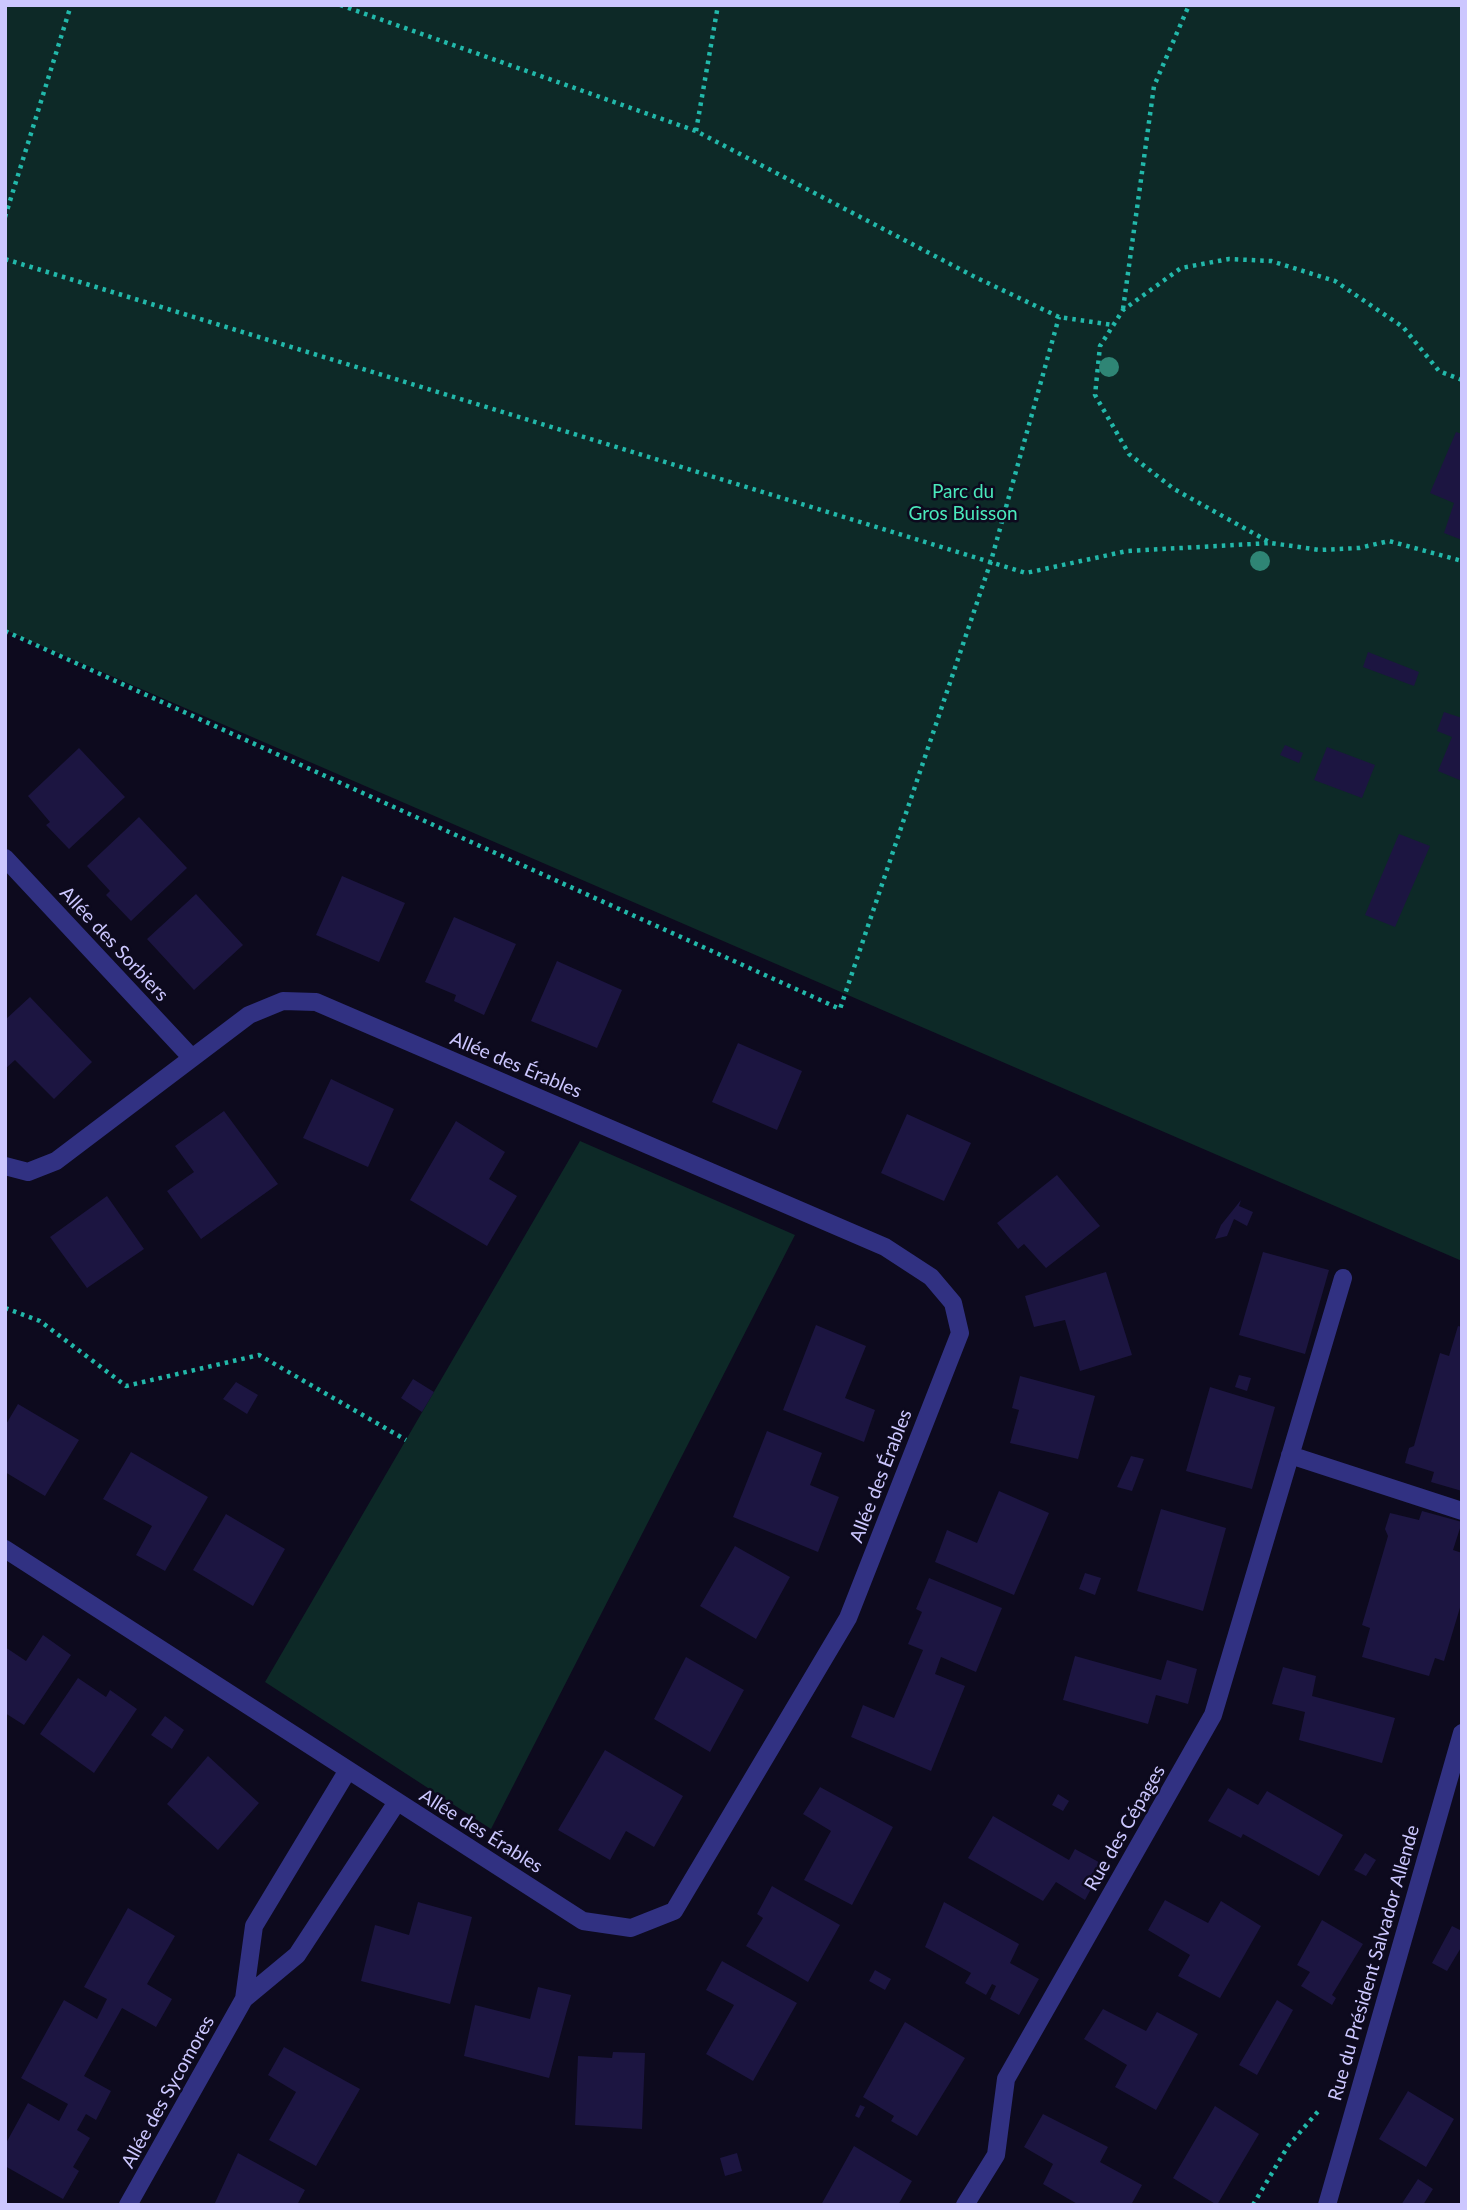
<!DOCTYPE html>
<meta charset="utf-8">
<style>
body{margin:0}
#map{position:relative;width:1467px;height:2210px;overflow:hidden;background:#0d0a1e;font-family:Lato,sans-serif}
canvas{display:block}
.frame{position:absolute;inset:0;border:7px solid #ccc7ff;pointer-events:none}
</style>
<div id="map">
<canvas width="1467" height="2210"></canvas>
<div class="frame"></div>
</div>
<script>
const g = document.querySelector('canvas').getContext('2d');
g.lineJoin = 'round';
function fill(path, color) { g.fillStyle = color; g.fill(path, 'evenodd'); }
function strokePath(path, color, width, dash) { g.strokeStyle = color; g.lineWidth = width; g.lineCap = dash ? 'butt' : 'round'; g.setLineDash(dash || []); g.stroke(path); }
function label(font, color, halo, rows, align = 'center') {
  g.font = font + ' Lato,sans-serif'; g.lineWidth = 5; g.setLineDash([]); g.textBaseline = 'middle'; g.strokeStyle = halo; g.fillStyle = color; for (const [text, x, y, turn = 0] of rows) {
    g.save(); g.translate(x, y); g.rotate((+turn || 0) * Math.PI / 180); g.textAlign = isNaN(turn) ? turn : align; if (halo) g.strokeText(text, 0, 0); g.fillText(text, 0, 0); g.restore();
  }
}
fill(new Path2D(`
 M5 5H1462V1261L5 630Z
 M580 1141 795 1235 491 1829 265 1682Z`), '#0d2927');
fill(new Path2D(`
 M1456 432 1462 434V540L1444 533 1454 503 1430 493Z
 M1368 652 1419 672 1414 686 1363 667Z
 M1444 712 1462 718V781L1438 771 1452 737 1437 731Z
 M1285 745 1303 753 1299 763 1280 755Z
 M1327 747 1375 765 1362 798 1314 780Z
 M79 748 125 797 69 849 46 825 50 822 28 796Z
 M139 817 187 868 131 921 106 895 110 891 87 866Z
 M1399 834 1430 846 1395 927 1365 915Z
 M342 876 405 903 379 962 316 935Z
 M196 894 243 945 194 990 147 939Z
 M454 917 516 944 484 1015 454 1001 456 995 425 982Z
 M557 961 622 990 597 1048 531 1021Z
 M30 997 92 1062 54 1099 15 1060 5 1069V1020Z
 M738 1043 802 1071 777 1130 712 1102Z
 M331 1079 394 1109 368 1167 303 1138Z
 M224 1111 278 1184 201 1239 167 1191 194 1172 175 1146Z
 M907 1114 971 1143 944 1201 881 1173Z
 M456 1121 505 1152 489 1179 517 1196 487 1246 410 1200Z
 M1057 1175 1100 1226 1046 1268 1024 1244 1018 1249 997 1223Z
 M107 1196 144 1249 87 1288 50 1237Z
 M1241 1200 1239 1206 1253 1212 1247 1226 1234 1219 1227 1236 1215 1239 1221 1225Z
 M1263 1252 1329 1270 1305 1354 1239 1335Z
 M1106 1272 1132 1355 1080 1371 1065 1320 1034 1327 1025 1296Z
 M816 1325 866 1346 845 1398 875 1410 864 1442 783 1410Z
 M1458 1326 1462 1327V1491L1431 1482 1434 1472 1405 1463 1409 1448 1414 1446 1440 1353 1449 1356Z
 M1239 1375 1251 1378 1247 1391 1235 1387Z
 M1020 1376 1095 1396 1078 1459 1010 1443 1019 1410 1012 1408Z
 M413 1379 434 1392 422 1412 401 1398Z
 M236 1382 258 1395 247 1414 223 1399Z
 M1210 1387 1275 1407 1252 1489 1186 1471Z
 M18 1404 79 1440 45 1496 5 1472V1426Z
 M767 1431 822 1453 810 1485 839 1497 818 1552 733 1517Z
 M131 1452 208 1497 165 1571 136 1555 152 1526 103 1499Z
 M1131 1456 1144 1459 1132 1491 1117 1487Z
 M999 1491 1049 1513 1014 1595 935 1562 947 1530 977 1543Z
 M1161 1509 1226 1528 1203 1611 1137 1591Z
 M1422 1511 1462 1522 1453 1550 1462 1553V1601L1444 1661 1435 1658 1429 1676 1362 1657 1370 1628 1362 1625 1388 1536 1385 1529 1390 1513 1419 1520Z
 M226 1514 285 1549 253 1606 193 1570Z
 M735 1546 790 1577 756 1639 700 1606Z
 M1085 1573 1101 1578 1095 1595 1079 1589Z
 M929 1578 1002 1608 976 1672 941 1657 935 1674 965 1686 931 1771 851 1737 863 1705 894 1718 923 1650 908 1644 922 1612 916 1609Z
 M43 1635 71 1655 24 1725 5 1713V1647L26 1661Z
 M1075 1656 1161 1680 1167 1660 1197 1669 1188 1704 1156 1695 1148 1724 1063 1700Z
 M686 1657 744 1690 710 1752 654 1719Z
 M1283 1667 1316 1676 1312 1696 1395 1718 1382 1763 1299 1740 1305 1712 1272 1704Z
 M78 1678 106 1697 110 1690 137 1709 94 1773 40 1734Z
 M165 1716 184 1730 172 1749 151 1735Z
 M605 1750 683 1796 654 1847 626 1831 610 1860 558 1830Z
 M208 1756 259 1803 218 1850 167 1804Z
 M820 1787 893 1827 852 1905 804 1880 831 1831 803 1814Z
 M1228 1788 1258 1805 1267 1791 1343 1835 1319 1876 1243 1834 1241 1838 1208 1821Z
 M1058 1794 1069 1801 1063 1811 1052 1805Z
 M993 1816 1069 1860 1075 1849 1104 1865 1085 1900 1056 1882 1043 1901 968 1858Z
 M1365 1853 1376 1860 1366 1876 1354 1870Z
 M772 1886 840 1925 808 1982 746 1946 763 1918 757 1914Z
 M1165 1900 1208 1923 1221 1901 1261 1926 1220 1998 1178 1976 1190 1955 1148 1930Z
 M418 1902 472 1917 450 2004 361 1981 375 1925 409 1935Z
 M944 1902 1019 1944 1010 1963 1039 1979 1019 2015 990 1999 996 1986 992 1984 986 1995 965 1983 971 1973 925 1947Z
 M128 1908 175 1936 147 1984 172 1999 156 2027 122 2008 84 2076 111 2091 96 2120 86 2114 77 2130 90 2138 73 2167 79 2171 63 2199 5 2166V2145L28 2103 59 2121 68 2104 21 2078 64 2000 97 2019 107 1999 84 1987Z
 M1322 1920 1363 1944 1332 1995 1336 1998 1332 2005 1301 1986 1310 1972 1297 1965Z
 M1452 1926 1462 1931V1946L1447 1971 1432 1963Z
 M722 1961 797 2003 753 2081 706 2054 734 2005 706 1990Z
 M875 1970 891 1979 885 1990 869 1981Z
 M538 1987 571 1995 549 2078 464 2056 475 2005 530 2019Z
 M1277 2000 1293 2010 1257 2075 1239 2065Z
 M1103 2009 1146 2031 1157 2012 1198 2034 1156 2110 1115 2087 1127 2065 1084 2039Z
 M905 2022 965 2058 917 2136 891 2121 894 2116 863 2097Z
 M284 2047 360 2089 316 2166 269 2140 296 2092 268 2075Z
 M613 2052 645 2053 642 2129 575 2125 578 2056 612 2058Z
 M1408 2091 1454 2119 1426 2167 1379 2139Z
 M860 2105 865 2107 859 2118 855 2116Z
 M1215 2106 1259 2134 1217 2205 1173 2178Z
 M1043 2114 1108 2147 1100 2162 1142 2185 1131 2205H1079L1043 2184 1053 2164 1024 2147Z
 M854 2146 912 2181 898 2205H821Z
 M238 2153 305 2190 297 2205H214Z
 M737 2153 742 2171 725 2176 720 2158Z
 M1418 2179 1433 2189 1423 2205H1401Z`), '#1c1541');
strokePath(new Path2D(`
 M340 5 696 131 975 277 1059 317 1113 325
 M696 131 718 5
 M5 217 71 5
 M5 259 1026 573 1127 551 1271 543
 M1123 309 1154 86 1189 5
 M1462 380 1439 371 1403 327 1335 281 1271 261 1229 259 1181 268 1123 310 1100 346 1095 395 1129 454 1174 489 1271 543 1320 550 1359 548 1389 541 1462 561
 M5 631 840 1009 991 561 1059 317
 M5 1308 40 1321 126 1386 259 1355 406 1440
 M1253 2205 1288 2146 1321 2108`), '#22b8aa', 4.5, [3.5, 5]);
strokePath(new Path2D(`
 M5 858 192 1058
 M5 1166 28 1172 56 1161 249 1015 283 1001 316 1002 885 1247 931 1277 953 1303 960 1333 848 1618 674 1911 631 1928 583 1921 5 1549
 M1290 1455 1462 1511
 M244 1999 254 1926 348 1770
 M128 2205 244 1999 297 1955 397 1802
 M965 2205 996 2155 1006 2079 1213 1715 1343 1278
 M1327 2205 1462 1733`), '#313182', 18);
g.fillStyle = '#2f8575';
for (const [x, y] of [
 [1109,367],
 [1260,561]
]) { g.beginPath(); g.arc(x, y, 10, 0, 2 * Math.PI); g.fill(); }
label('19px', '#4ae9bc', '#0d0a1e', [
 ["Parc du",963,492],
 ["Gros Buisson",963,514]
]);
label('19px', '#ccc7ff', '#0d0a1e', [
 ["Allée des Sorbiers",114,944,47],
 ["Allée des Érables",516,1065,23],
 ["Allée des Érables",881,1476,-69],
 ["Rue des Cépages",1125,1828,-60],
 ["Allée des Érables",481,1831,32],
 ["Rue du Président Salvador Allende",1374,1963,-74],
 ["Allée des Sycomores",168,2092,-61]
]);
</script>
